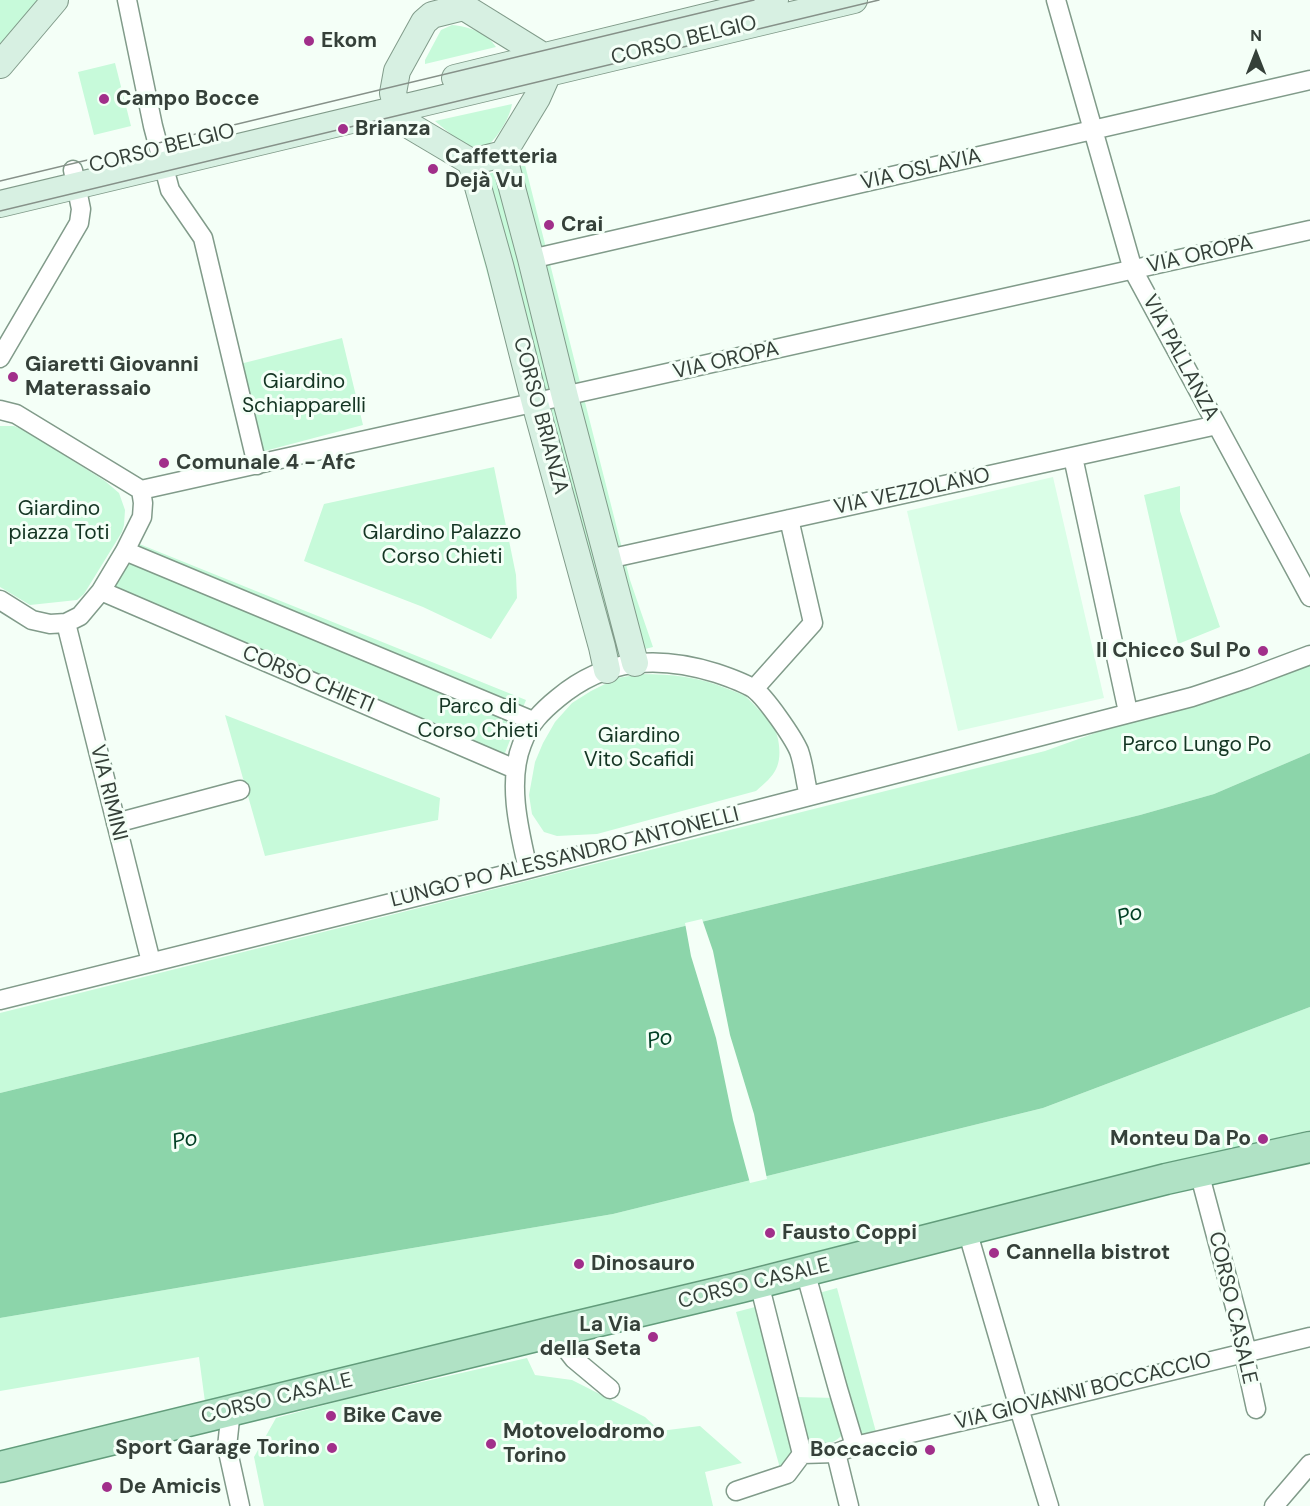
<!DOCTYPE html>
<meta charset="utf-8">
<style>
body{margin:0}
#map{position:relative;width:1310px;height:1506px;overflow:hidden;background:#f4fff7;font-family:"DM Sans",sans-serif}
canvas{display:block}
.north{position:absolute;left:1226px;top:24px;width:60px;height:60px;-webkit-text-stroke:4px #f4fff7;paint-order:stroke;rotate:0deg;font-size:16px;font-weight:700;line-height:24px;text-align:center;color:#354039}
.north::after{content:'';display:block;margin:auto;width:21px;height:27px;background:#354039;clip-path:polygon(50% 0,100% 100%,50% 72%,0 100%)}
</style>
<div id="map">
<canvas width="1310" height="1506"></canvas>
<div class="north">N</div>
</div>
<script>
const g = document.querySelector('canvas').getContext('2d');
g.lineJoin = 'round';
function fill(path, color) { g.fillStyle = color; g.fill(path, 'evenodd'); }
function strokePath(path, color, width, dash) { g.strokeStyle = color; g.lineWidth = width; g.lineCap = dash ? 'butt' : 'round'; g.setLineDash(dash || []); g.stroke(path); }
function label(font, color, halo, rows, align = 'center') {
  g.font = font + ' "DM Sans",sans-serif'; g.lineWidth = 6; g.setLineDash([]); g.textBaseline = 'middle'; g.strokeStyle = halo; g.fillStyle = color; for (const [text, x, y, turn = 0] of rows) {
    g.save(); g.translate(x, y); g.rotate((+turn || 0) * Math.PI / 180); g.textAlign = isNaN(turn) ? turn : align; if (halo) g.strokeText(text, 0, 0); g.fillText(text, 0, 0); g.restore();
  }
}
fill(new Path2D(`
 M1053 477 1104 698 958 731 907 511Z`), '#dafee7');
fill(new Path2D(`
 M0 0H40L0 44Z
 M452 25C468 26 487 33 496 47L425 64V60L441 30Z
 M115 63 131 126 94 135 78 72Z
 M512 104C510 115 505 124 498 134 495 138 490 145 484 147 469 152 446 130 435 121Z
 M525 165 630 580 653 647 592 662 462 180Z
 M342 338 363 425 261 452 240 364Z
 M0 426H14L26 431 105 481 119 493 125 510 124 525 122 532 84 594 77 600 30 605 0 587Z
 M494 467 516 575 517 598 491 639 423 607 304 561 324 504Z
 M1180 486V511L1220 627 1178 644 1144 495Z
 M132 541 526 700 499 768 101 591Z
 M1310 654V753L1214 794 1140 815 0 1093V1013L1045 751 1246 679Z
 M641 674C671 674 700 677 728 689 733 691 740 693 745 696 750 700 754 705 758 709 768 718 775 726 778 739 783 766 775 775 756 791L597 834 557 836 544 832 532 814 529 795 535 762 543 743 555 722 572 703 591 691 617 678Z
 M225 715 440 798 438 820 265 856Z
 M1310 1007V1130L205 1402 199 1357 0 1391V1318L613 1214 1043 1108Z
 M837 1288 876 1432 859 1435 819 1293Z
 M759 1306 797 1450 780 1468 736 1312Z
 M527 1358 535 1375 572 1380 645 1417 660 1431 700 1426 742 1463 705 1472 713 1506H264L254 1457 276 1418 343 1400Z
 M795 1397 836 1398 846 1431C834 1445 822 1449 806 1440Z`), '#c7fada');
fill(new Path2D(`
 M1310 753V1007L1043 1108 613 1214 0 1318V1093L1140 815 1214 794Z`), '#8cd5aa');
fill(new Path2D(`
 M702 919 713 951 730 1035 754 1114 767 1179 750 1183 733 1120 716 1038 691 956 685 923Z`), '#f4fff7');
const street = new Path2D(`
 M127 0 153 126 170 190 203 238 257 465
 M1056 0 1133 270 1310 597
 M531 259 1310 80
 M0 358 79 223 81 209 73 170
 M0 410 16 414 141 490 143 503 142 517 125 551 101 591 80 616 66 623 50 624 32 620 0 600
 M1073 457 1128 712
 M141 490 1310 230
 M125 551 533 721
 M608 559 1217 425
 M101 591 515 769
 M66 623 151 962
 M754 689 813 623 789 519
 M116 823 240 790
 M528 869C519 830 507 782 522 744 529 724 542 711 558 698 606 658 658 655 716 673 728 677 743 682 754 689 766 698 793 737 799 751 804 765 805 781 809 796
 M0 1000 528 869 1192 697 1246 679 1310 655
 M1199 1172 1247 1352 1246 1363 1256 1409
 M967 1230 1019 1408 1049 1506
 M759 1283 802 1454 836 1453 855 1446 838 1389 805 1271
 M553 1332 574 1359 610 1389
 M231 1410 227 1447 240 1506
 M855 1446 1019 1408 1310 1337
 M836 1453 849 1506
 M736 1491 787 1474 802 1454
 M1274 1506 1310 1464`);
const secondary = new Path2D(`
 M464 7 543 56 548 74 545 80 537 98 503 154 471 162 412 127 397 109 393 93 397 71 424 22 432 15Z
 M0 65 55 0
 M455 78 775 0
 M503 154 531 259 565 397 635 663
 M471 162 500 265 535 403 602 647 607 670
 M0 204 854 0`);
const primary = new Path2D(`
 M0 1467 553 1332 742 1287 1166 1179 1310 1147`);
strokePath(street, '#819b8a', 21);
strokePath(secondary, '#819b8a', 28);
strokePath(primary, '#629c7b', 33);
strokePath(street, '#fff', 18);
strokePath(secondary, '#d7f0e2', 26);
strokePath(primary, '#b0e2c5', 30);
strokePath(new Path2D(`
 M0 181 754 0
 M0 211 879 0`), '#869189', 1.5);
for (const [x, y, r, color] of [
 [309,41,6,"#a12f8a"],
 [104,99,6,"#a12f8a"],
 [343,129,6,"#a12f8a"],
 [433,169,6,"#a12f8a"],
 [549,225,6,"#a12f8a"],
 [13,377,6,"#a12f8a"],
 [164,463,6,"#a12f8a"],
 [1263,651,6,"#a12f8a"],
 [1263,1139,6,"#a12f8a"],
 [770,1233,6,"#a12f8a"],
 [994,1253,6,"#a12f8a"],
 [579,1264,6,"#a12f8a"],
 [653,1337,6,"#a12f8a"],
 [331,1416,6,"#a12f8a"],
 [491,1444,6,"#a12f8a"],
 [332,1448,6,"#a12f8a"],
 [930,1450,6,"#a12f8a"],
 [107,1487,6,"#a12f8a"]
]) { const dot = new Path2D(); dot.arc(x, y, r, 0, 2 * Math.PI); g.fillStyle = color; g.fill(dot); strokePath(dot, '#f4fff7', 2); }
label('bold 21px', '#354039', '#f4fff7', [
 ["Ekom",321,41],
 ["Campo Bocce",116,99],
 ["Brianza",355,129],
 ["Caffetteria",445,157],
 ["Dejà Vu",445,181],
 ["Crai",561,225],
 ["Giaretti Giovanni",25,365],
 ["Materassaio",25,389],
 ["Comunale 4 - Afc",176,463],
 ["Il Chicco Sul Po",1251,651,"right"],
 ["Monteu Da Po",1251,1139,"right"],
 ["Fausto Coppi",782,1233],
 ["Cannella bistrot",1006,1253],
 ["Dinosauro",591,1264],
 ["La Via",641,1325,"right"],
 ["della Seta",641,1349,"right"],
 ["Bike Cave",343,1416],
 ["Motovelodromo",503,1432],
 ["Torino",503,1456],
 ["Sport Garage Torino",320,1448,"right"],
 ["Boccaccio",918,1450,"right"],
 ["De Amicis",119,1487]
], 'left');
label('21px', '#354039', '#f4fff7', [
 ["CORSO BELGIO",684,41,-14],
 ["CORSO BELGIO",162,149,-14],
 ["VIA OSLAVIA",921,170,-13],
 ["VIA OROPA",1200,255,-13],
 ["VIA PALLANZA",1180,358,62],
 ["VIA OROPA",726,361,-13],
 ["CORSO BRIANZA",540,416,75],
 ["VIA VEZZOLANO",912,492,-12],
 ["CORSO CHIETI",308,680,23],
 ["VIA RIMINI",108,793,76],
 ["LUNGO PO ALESSANDRO ANTONELLI",565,858,-14],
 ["CORSO CASALE",754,1284,-14],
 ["CORSO CASALE",1232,1308,77],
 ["VIA GIOVANNI BOCCACCIO",1083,1392,-14],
 ["CORSO CASALE",277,1399,-14]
]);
label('21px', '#143523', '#f4fff7', [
 ["Giardino",304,382],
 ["Schiapparelli",304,406],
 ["Giardino",59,509],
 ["piazza Toti",59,533],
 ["GIardino Palazzo",442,533],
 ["Corso Chieti",442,557],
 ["Parco di",478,707],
 ["Corso Chieti",478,731],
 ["Giardino",639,736],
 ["Vito Scafidi",639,760],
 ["Parco Lungo Po",1197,745]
]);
label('italic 22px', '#013f24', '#f4fff7', [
 ["Po",1130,916,-17],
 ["Po",660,1040,-12],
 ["Po",185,1141,-12]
]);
</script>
